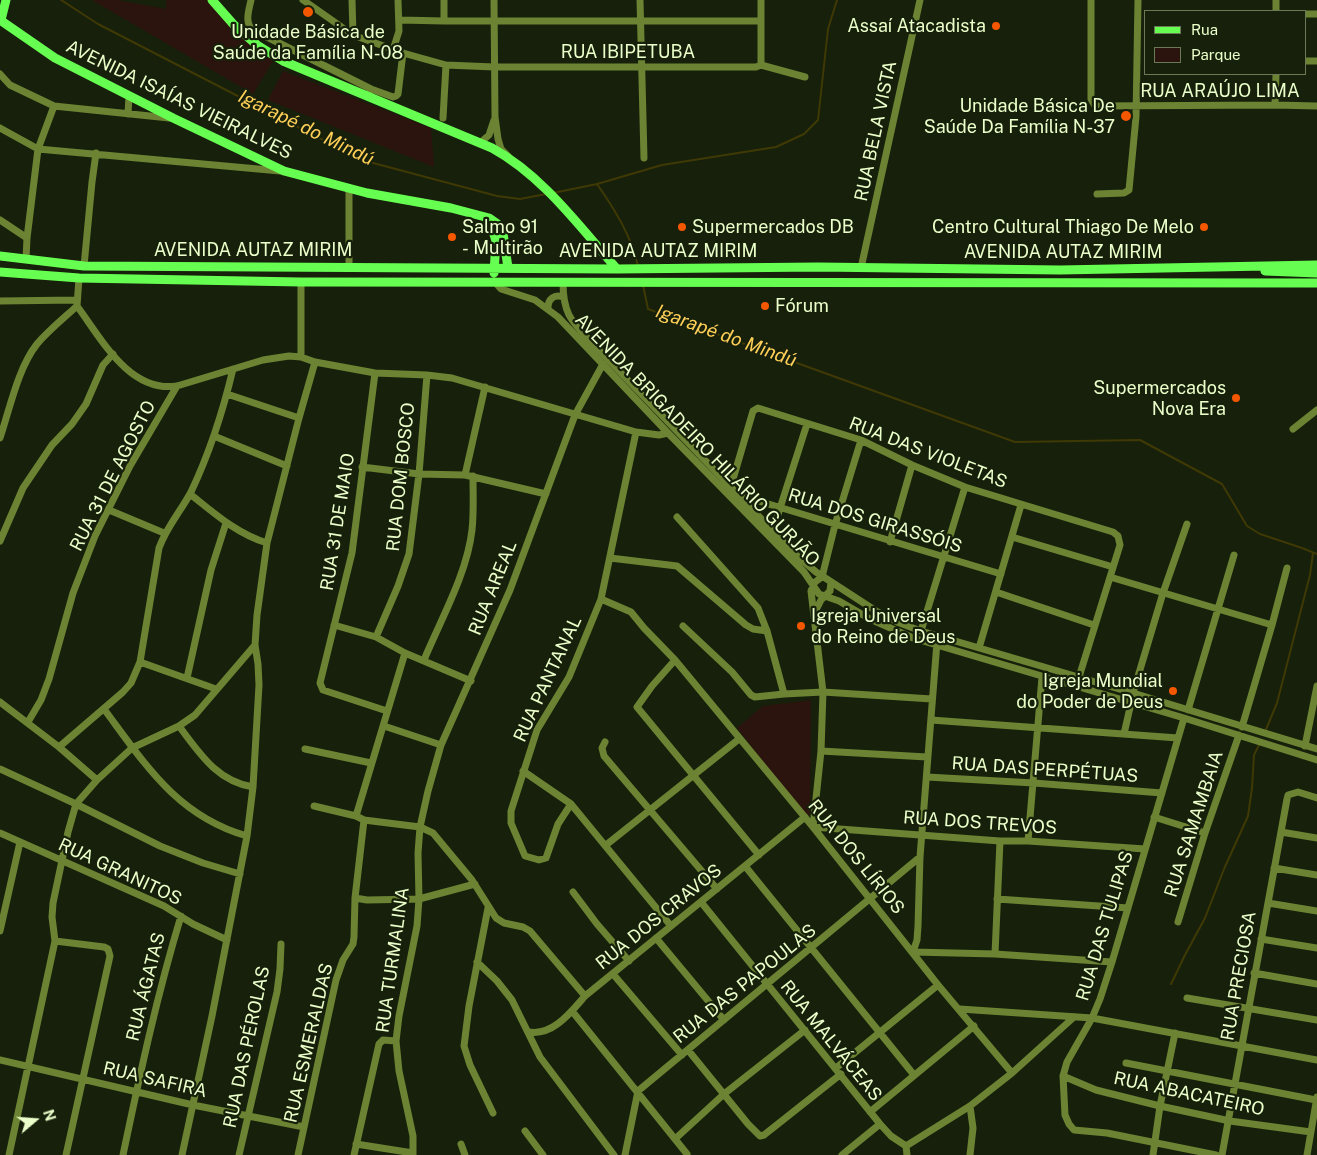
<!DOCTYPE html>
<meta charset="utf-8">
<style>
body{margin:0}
#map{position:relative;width:1317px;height:1155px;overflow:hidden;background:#17200b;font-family:"Public Sans",sans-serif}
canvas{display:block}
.legend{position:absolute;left:1144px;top:10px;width:162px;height:65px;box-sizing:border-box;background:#17200b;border:1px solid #6c7957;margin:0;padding:6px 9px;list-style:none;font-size:15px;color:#ebffca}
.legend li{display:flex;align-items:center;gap:10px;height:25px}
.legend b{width:25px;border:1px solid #6c7957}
.north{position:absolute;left:10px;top:1095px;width:50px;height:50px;-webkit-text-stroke:4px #17200b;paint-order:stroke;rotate:72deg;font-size:14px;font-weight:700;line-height:20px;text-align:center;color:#ebffca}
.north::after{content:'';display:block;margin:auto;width:18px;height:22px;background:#ebffca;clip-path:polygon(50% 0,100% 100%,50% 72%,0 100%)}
</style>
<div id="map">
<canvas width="1317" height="1155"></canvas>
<ul class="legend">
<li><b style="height:6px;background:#66ff51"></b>Rua</li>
<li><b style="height:14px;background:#2b140d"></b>Parque</li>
</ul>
<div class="north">N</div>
</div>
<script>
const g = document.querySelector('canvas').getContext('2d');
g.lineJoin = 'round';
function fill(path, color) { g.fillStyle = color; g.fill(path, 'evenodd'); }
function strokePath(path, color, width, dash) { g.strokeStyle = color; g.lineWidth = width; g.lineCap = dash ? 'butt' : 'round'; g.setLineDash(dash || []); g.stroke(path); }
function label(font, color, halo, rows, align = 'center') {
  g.font = font + ' "Public Sans",sans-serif'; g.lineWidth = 4.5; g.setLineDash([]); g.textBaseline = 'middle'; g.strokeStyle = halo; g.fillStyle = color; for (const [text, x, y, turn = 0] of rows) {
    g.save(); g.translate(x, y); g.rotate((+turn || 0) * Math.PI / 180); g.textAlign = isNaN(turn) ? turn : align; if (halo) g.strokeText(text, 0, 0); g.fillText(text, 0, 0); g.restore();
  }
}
fill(new Path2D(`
 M92 0H117L166 9V0H207L273 61 253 94Z
 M283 71 431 128 434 167 268 100Z
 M811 700 810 815 805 816 737 728 763 706Z`), '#2b140d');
strokePath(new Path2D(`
 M61 0 98 24 362 160 497 196 520 199 546 194
 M597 184 662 165 776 147 804 134 818 120 828 29 837 0
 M553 193 597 184C615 210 631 235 638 266
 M643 285 648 309 1015 442 1140 440 1222 484 1247 526 1260 534 1302 548 1317 554
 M1265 732 1277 703 1310 575 1313 553
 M1171 984 1185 955 1205 918 1224 869 1248 816 1252 788 1254 755 1259 745`), '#3f3905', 2);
strokePath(new Path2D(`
 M251 0C249 10 244 23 253 30L371 89
 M303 0 353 35 403 53 446 65 494 67H756L761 65
 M352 0 353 35
 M494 0 495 117 498 139 501 149 508 156
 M640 0 644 158
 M1091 0V99L1095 106 1275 105 1317 106
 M1276 11V0
 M1306 14H1317
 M400 20 444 21H761
 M444 21V0
 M393 50 399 31 398 0
 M1306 61H1317
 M761 65V0
 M761 65 805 77
 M0 74 10 85 54 106 169 118
 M370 91 371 89 393 97 396 96 398 94 403 53
 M1275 105 1276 74
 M128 114 129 96
 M443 118 446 65
 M0 128 38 149 280 171
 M480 143 489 135 494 120
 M1097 194 1124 193 1129 190 1136 117 1138 0
 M0 220 27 238
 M26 259 27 238 38 149 54 106
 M84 266 92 182 96 153
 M349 267V188
 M861 268 920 0
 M79 278 77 306C101 338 129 393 177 386L263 360 289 356 301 357 315 362 375 373 427 375 452 378 636 432 659 435 668 433
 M494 281 501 289 535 300 558 317 668 433 804 572 819 594 839 601 870 619 913 638 1184 718 1317 760
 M563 282C563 318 574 323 597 348L796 555 816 572 876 611 897 622 921 631 1133 693 1317 749
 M0 301 76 300
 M548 308C548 299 554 294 563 297
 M301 357V282
 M375 373 352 553 320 683 323 690 387 711
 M227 394 299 418
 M1293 429 1317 410
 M214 436 287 466
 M0 438C10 408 18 368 37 344 49 330 64 318 77 306
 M861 440 835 525 822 577 815 582 811 591 823 692 821 751 813 827 1000 841H1028L1145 849
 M362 467 419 474 465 475 546 494
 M465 475 485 387
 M731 486 753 411 758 408 861 440 912 465 965 487 1113 532 1118 536 1120 545 1079 677
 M190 494C214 513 237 534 267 543
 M742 496 1001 574
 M109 510 164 533
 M677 517 758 608 767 631 784 694
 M773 530 807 424
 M1012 537 1113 567
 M0 541 23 488 52 445 72 424 86 404 103 365 113 354
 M890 542 912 465
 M610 558 677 566 746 625 753 629 767 631
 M1110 577 1272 625
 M996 592 1094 625
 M601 599 631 612 644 628 675 660 813 827 938 985 1012 1073
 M814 614 821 600 830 591 831 582
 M334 625 376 637 405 653 471 681
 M683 626 732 672 751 695 755 697 784 694 823 692 932 699
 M921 631 965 487
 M376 637 398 586 409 554 419 474 427 375
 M937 642 920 857 918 926 917 940 913 952 995 954 1112 962
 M979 648 1021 505
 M424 660C441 619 467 574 472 530 474 512 473 494 473 476
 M675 660 652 686 637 707 759 855
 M140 662 216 689
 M187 678 211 570 226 523
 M1133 693 1163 593 1187 524
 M0 702 59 747 97 780
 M104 709C145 764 177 816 247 836
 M1188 710 1234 555
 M1184 718 1112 962 1100 999 1092 1018 1067 1062 1063 1076 1065 1115 1069 1124 1074 1130 1107 1133 1216 1155
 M931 720 1178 738
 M28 722 41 700 49 679 73 593 95 536 130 466 177 386
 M179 726C200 754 217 781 253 787
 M384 726 441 745
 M1242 727 1272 625 1287 568
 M1124 734 1131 703
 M605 742 602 748 604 756 717 889
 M1305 746 1317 686
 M59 747 123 692 131 683 140 662 159 548C167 526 181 511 191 492 210 452 223 411 233 369
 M305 749 371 763
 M821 751 927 757
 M0 769 76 804 160 846 203 863 240 874
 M523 771 571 804 671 926
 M927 777 1034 783 1162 793
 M571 804 558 824 546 858 539 860 525 856 511 823V811L537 730 569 677 601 599 636 432
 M314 806 356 816 364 820 420 827 433 833 472 880 496 918 504 923 523 927 530 931 585 996
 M356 816 405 653
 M1154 817 1205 833
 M1281 832 1317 838
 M0 833 164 906 193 924 227 940
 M1028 841 1042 677
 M606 845 739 739
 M745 866 914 1075
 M1274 868 1317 875
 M573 892 597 924 629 961
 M355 898 367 900 419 899 475 884
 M997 899 1128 908
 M701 902 880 1124 891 1136 906 1146
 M1268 903 1317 911
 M488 908 469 1006 464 1046 470 1065 493 1113
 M1178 922 1205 833 1239 735
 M0 931 20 842
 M656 938 724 1020
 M1261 939 1317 948
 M55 941 104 947 108 949 110 956 66 1155
 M995 954 1000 841
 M477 962 497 981 512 1000 540 1057 614 1155
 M1254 973 1317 984
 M613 974 682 1055
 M1187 998 1317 1020
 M960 1009 1092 1018 1317 1060
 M572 1011 687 1154
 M529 1032C553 1036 571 1012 585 996L805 817
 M688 1050 748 1124 760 1136 764 1135 841 1074
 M0 1060 193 1105 304 1127
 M1126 1063 1316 1100
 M836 1068 938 985
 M1063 1076 1096 1090 1160 1106 1230 1121 1311 1132
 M870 1112 974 1026
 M525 1131 543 1155
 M675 1139 724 1094 805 1030
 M356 1144 413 1153
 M461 1144 465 1155
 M906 1146 970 1106 1012 1073 1074 1017
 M906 1146 907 1155
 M9 1155 55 941 52 917 53 903 68 832 76 804 97 780 132 748 179 726 195 715 255 645
 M123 1155C140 1074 157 995 181 916
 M182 1155 212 1016 247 836 253 787 259 685 258 664 255 645 257 615 267 543 299 418 315 362
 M239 1155 277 992 280 969 281 944
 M298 1155 336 980 343 960 353 944 354 937 355 898 364 820
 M354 1155 379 1044 383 1040 396 1041
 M413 1155V1136L399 1071 396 1041 399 1016 417 926 419 899 418 853 420 827 428 791 441 745 510 590 575 415 603 364
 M625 1155 638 1091 920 857
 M842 1155 880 1124
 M970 1155 973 1128 970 1106
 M1153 1155 1160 1106 1175 1033
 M1222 1155 1287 799 1288 795 1298 792 1317 798
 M1307 1155 1317 1097`), '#6b8332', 7);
strokePath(new Path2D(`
 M212 0 234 25 257 45 283 61 492 148C543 176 579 226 617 269
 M0 20 55 58 173 118 284 171 367 193 451 208 489 218 499 225 503 233 508 268
 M1 20 6 0
 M489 218 496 241 494 273
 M0 256 84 266 617 269 818 267 1060 270 1317 265
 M1265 271 1317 273
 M0 272 79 278 301 282 1317 283`), '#66ff51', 9);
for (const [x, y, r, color] of [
 [308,12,6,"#f55700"],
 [996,26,5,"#f55700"],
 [1126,116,6,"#f55700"],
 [682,227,5,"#f55700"],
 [1204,227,5,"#f55700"],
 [452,237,5,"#f55700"],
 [765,306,5,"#f55700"],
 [1236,398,5,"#f55700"],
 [801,626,5,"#f55700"],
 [1173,691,5,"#f55700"]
]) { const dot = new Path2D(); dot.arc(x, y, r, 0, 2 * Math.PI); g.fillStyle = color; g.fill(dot); strokePath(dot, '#17200b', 2); }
label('18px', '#ebffca', '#17200b', [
 ["Assaí Atacadista",986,26],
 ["Unidade Básica de",308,32,"center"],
 ["Saúde da Família N-08",308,53,"center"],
 ["Unidade Básica De",1115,106],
 ["Saúde Da Família N-37",1115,127],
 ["Salmo 91",462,227,"left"],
 ["- Multirão",462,248,"left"],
 ["Supermercados DB",692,227,"left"],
 ["Centro Cultural Thiago De Melo",1194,227],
 ["Fórum",775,306,"left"],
 ["Supermercados",1226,388],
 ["Nova Era",1226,409],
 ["Igreja Universal",811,616,"left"],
 ["do Reino de Deus",811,637,"left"],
 ["Igreja Mundial",1163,681],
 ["do Poder de Deus",1163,702]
], 'right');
label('18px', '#ebffca', '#17200b', [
 ["RUA IBIPETUBA",628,52],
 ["RUA ARAÚJO LIMA",1220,91],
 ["AVENIDA ISAÍAS VIEIRALVES",179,100,26],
 ["RUA BELA VISTA",876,131,-78],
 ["AVENIDA AUTAZ MIRIM",253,250],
 ["AVENIDA AUTAZ MIRIM",658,251],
 ["AVENIDA AUTAZ MIRIM",1063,252],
 ["AVENIDA BRIGADEIRO HILÁRIO GURJÃO",697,440,46],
 ["RUA DAS VIOLETAS",928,453,21],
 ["RUA 31 DE AGOSTO",113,476,-63],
 ["RUA DOM BOSCO",401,477,-84],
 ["RUA DOS GIRASSÓIS",875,521,17],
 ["RUA 31 DE MAIO",338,522,-81],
 ["RUA AREAL",493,588,-68],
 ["RUA PANTANAL",548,679,-65],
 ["RUA DAS PERPÉTUAS",1045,770,4],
 ["RUA DOS TREVOS",980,823,4],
 ["RUA SAMAMBAIA",1194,824,-72],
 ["RUA DOS LÍRIOS",856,857,51],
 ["RUA GRANITOS",120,872,25],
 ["RUA DOS CRAVOS",659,917,-39],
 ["RUA DAS TULIPAS",1105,926,-73],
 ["RUA TURMALINA",393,960,-82],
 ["RUA PRECIOSA",1239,976,-80],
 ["RUA DAS PAPOULAS",745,984,-39],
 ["RUA ÁGATAS",146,987,-76],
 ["RUA MALVÁCEAS",831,1041,51],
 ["RUA ESMERALDAS",309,1043,-77],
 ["RUA DAS PÉROLAS",247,1047,-78],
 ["RUA SAFIRA",155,1080,13],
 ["RUA ABACATEIRO",1189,1094,12]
]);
label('italic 19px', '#ffd058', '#17200b', [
 ["Igarapé do Mindú",306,128,26],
 ["Igarapé do Mindú",726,336,20]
]);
</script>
